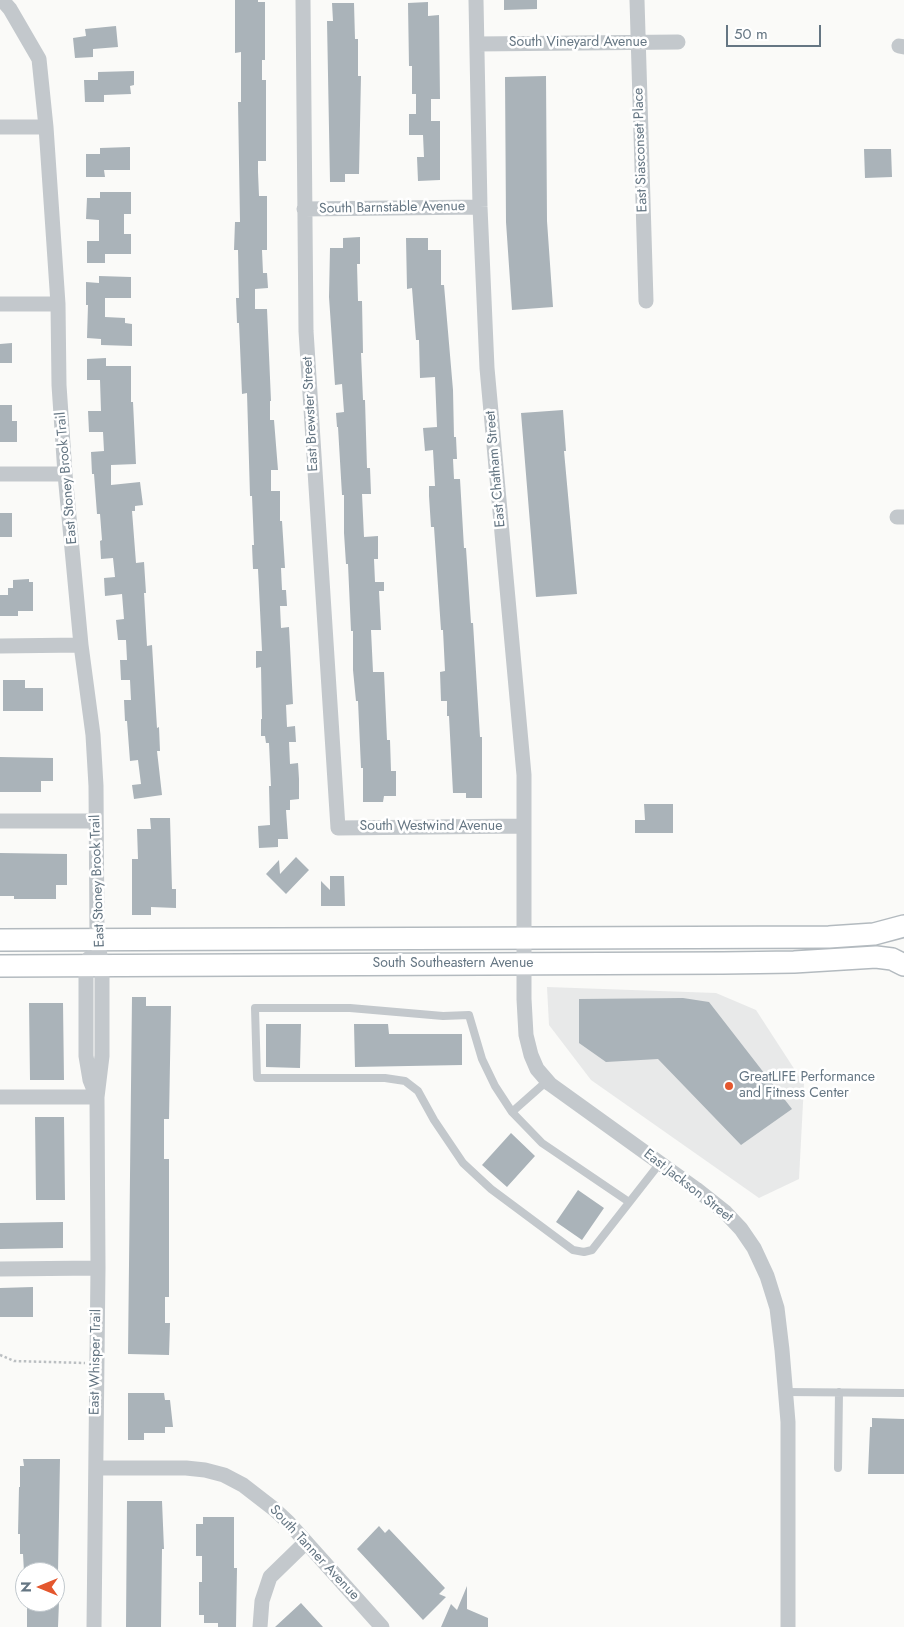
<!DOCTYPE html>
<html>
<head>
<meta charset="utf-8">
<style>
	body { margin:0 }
	#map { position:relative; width:904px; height:1627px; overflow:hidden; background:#fafaf8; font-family:Jost,sans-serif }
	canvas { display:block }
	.north { position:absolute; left:15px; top:1562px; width:50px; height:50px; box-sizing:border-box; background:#fff; border:1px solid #c1c8cd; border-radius:50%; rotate:270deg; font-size:14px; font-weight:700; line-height:20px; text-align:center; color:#657683 }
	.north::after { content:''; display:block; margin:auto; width:18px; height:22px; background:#e4572e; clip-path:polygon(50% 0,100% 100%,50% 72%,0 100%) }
	.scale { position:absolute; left:726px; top:25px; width:95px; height:22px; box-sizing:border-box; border:2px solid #657683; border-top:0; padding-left:6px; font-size:15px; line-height:18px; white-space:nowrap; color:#657683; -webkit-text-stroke:4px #fff; paint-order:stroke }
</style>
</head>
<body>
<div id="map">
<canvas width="904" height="1627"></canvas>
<div class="north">N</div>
<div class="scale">50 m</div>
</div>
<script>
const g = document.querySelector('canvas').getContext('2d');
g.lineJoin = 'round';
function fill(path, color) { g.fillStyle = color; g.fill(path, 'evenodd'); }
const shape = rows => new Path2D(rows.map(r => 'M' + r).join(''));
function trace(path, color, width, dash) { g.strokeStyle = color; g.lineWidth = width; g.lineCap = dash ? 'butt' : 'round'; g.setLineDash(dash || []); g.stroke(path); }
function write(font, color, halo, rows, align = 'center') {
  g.font = font + ' Jost,sans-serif'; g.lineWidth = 5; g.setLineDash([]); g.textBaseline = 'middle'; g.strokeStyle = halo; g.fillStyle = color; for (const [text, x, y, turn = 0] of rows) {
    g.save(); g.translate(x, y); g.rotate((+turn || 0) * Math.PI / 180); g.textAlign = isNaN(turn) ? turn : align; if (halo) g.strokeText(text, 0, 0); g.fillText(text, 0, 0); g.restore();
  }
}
fill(shape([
	[547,987,716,993,756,1010,804,1084,799,1179,759,1198,591,1080,549,1025]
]), '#e8e9e9');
fill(shape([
	[235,0,258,0,258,2,265,2,265,60,262,60,262,80,266,80,266,161,258,161,258,172,259,196,267,196,267,250,262,250,263,273,267,273,268,288,255,289,255,309,267,309,271,401,270,401,270,420,274,420,278,470,271,470,271,491,280,491,280,521,282,521,285,568,281,568,282,590,286,590,287,606,280,606,281,628,289,627,293,704,286,705,287,727,295,726,296,742,289,742,290,764,298,763,299,779,299,799,290,800,290,810,286,810,288,839,278,839,278,847,259,848,258,826,270,825,269,786,271,786,269,743,266,743,265,736,261,736,261,719,262,719,261,667,256,668,256,651,262,651,258,569,253,569,252,545,254,545,252,496,250,496,247,393,242,394,239,323,237,323,236,298,239,298,238,250,234,250,235,222,240,222,238,102,241,102,241,52,235,53],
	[504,0,537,0,537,9,504,10],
	[428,2,428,16,439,15,440,99,431,99,431,121,440,121,440,180,418,181,417,157,424,157,423,135,409,135,409,114,416,114,416,94,412,94,412,66,409,66,408,3],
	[332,3,354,3,355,39,358,39,358,76,361,76,359,174,345,174,345,182,330,182,327,21,333,21],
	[116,26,118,47,93,49,93,57,75,58,73,38,86,36,85,29],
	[134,71,134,85,130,86,131,94,104,95,104,102,85,102,84,80,98,80,98,72],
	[546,76,547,221,553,307,512,310,506,222,505,77],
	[130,147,130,170,104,170,105,177,86,177,86,154,100,154,100,148],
	[864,149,891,149,892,177,865,178],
	[100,192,131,192,131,214,124,214,124,234,131,234,131,254,105,254,105,263,87,263,87,241,99,241,99,220,86,219,87,198,100,198],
	[360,237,360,264,357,264,358,301,362,301,363,353,361,353,363,400,365,400,367,468,370,468,371,494,362,494,364,537,378,536,378,559,374,559,375,582,384,582,384,591,379,591,381,630,371,630,373,672,384,672,387,740,390,740,391,771,396,771,396,796,384,796,383,802,363,802,363,768,361,768,358,701,356,701,353,670,353,631,351,631,348,564,346,564,344,533,344,495,342,495,338,427,337,427,336,413,344,412,342,384,335,385,329,297,330,248,343,248,343,238],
	[406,238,428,238,428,250,441,250,441,285,444,285,453,390,454,437,456,437,457,459,453,459,454,479,460,479,464,548,466,548,471,623,473,623,480,737,482,737,482,798,466,798,466,793,453,793,449,716,447,716,447,701,441,701,440,672,445,671,443,630,441,630,434,527,431,527,429,496,429,486,435,486,433,450,425,451,423,428,437,427,435,377,420,378,419,340,416,340,412,288,407,289],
	[99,276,131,277,131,298,105,298,105,317,125,318,125,323,132,324,132,346,101,345,101,339,87,338,88,305,86,305,86,282,99,283],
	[12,343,12,363,0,363,0,344],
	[106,358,106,366,131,366,131,402,133,402,136,464,111,465,111,485,140,482,143,505,135,506,135,511,132,511,136,563,144,562,146,593,144,593,147,646,152,645,157,728,159,727,160,751,157,751,162,795,134,799,132,785,141,784,138,760,130,761,127,721,125,721,124,700,131,700,130,680,121,680,120,660,127,660,126,640,118,640,116,620,124,619,122,594,105,596,104,578,115,577,113,558,101,559,100,541,102,540,100,514,97,514,94,474,92,474,91,452,104,451,103,432,89,432,88,411,101,411,100,380,87,380,87,359],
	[0,405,12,405,12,421,17,421,17,442,0,442],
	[563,410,566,451,564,451,577,594,536,597,521,413],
	[0,513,12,513,12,537,0,537],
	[29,579,29,582,33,582,33,611,18,611,18,616,0,616,0,595,8,595,8,588,13,588,13,580],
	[3,680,25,680,25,688,43,688,43,711,3,711],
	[0,757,53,758,53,781,41,781,41,792,0,792],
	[644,804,673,804,673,833,635,833,635,820,645,820],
	[150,818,170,818,172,889,176,889,176,908,151,907,151,915,132,915,132,859,138,859,137,829,151,829],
	[0,853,67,854,67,885,56,885,56,899,14,899,14,896,0,896],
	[296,857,309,870,286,894,266,874,279,860,280,874],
	[330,876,344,876,345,906,321,906,321,881,330,890],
	[132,997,146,997,146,1006,171,1006,169,1119,164,1119,164,1159,169,1159,169,1297,165,1297,165,1323,170,1323,169,1355,128,1354],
	[683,998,709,1002,792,1109,741,1145,658,1059,606,1062,579,1043,579,999],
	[29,1003,63,1003,64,1080,30,1080],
	[266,1024,301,1024,300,1068,266,1067],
	[354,1024,388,1024,389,1034,462,1034,462,1065,355,1067],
	[35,1117,64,1117,65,1200,36,1200],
	[511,1133,535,1156,507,1187,482,1165],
	[578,1190,604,1208,582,1240,556,1222],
	[63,1222,63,1248,0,1249,0,1223],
	[33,1287,33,1317,0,1317,0,1288],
	[128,1393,164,1393,165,1400,170,1400,173,1427,165,1427,165,1433,144,1433,144,1440,128,1440],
	[872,1418,904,1419,904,1474,868,1474,870,1427,872,1427],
	[23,1459,60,1459,58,1572,24,1572,23,1554,20,1554,20,1534,18,1534,19,1487,20,1487,20,1466,24,1466],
	[127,1501,162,1501,164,1549,162,1549,161,1627,126,1627],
	[203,1517,234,1517,234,1568,237,1568,236,1627,218,1627,218,1623,204,1623,204,1615,199,1615,199,1582,202,1582,202,1556,196,1556,196,1524,203,1524],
	[379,1526,385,1533,389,1529,445,1588,439,1594,446,1597,423,1620,357,1549],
	[467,1586,467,1609,488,1618,488,1627,441,1627,451,1604,457,1610],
	[27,1602,59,1602,58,1627,27,1627],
	[301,1603,323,1627,275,1627]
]), '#aab3b9');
const secondary = shape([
	[0,940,829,937,874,934,904,926],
	[0,966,723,963,794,962,876,957,892,959,904,965]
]);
trace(secondary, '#b3babf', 24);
trace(shape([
	[0,1355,14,1361,85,1363]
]), '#bbbfc2', 2.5, [2.5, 2.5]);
trace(shape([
	[512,1112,547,1081],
	[629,1202,542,1143,512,1112,495,1086,482,1059,469,1015,443,1016,350,1008,255,1008,257,1078,385,1078,405,1081,418,1091,434,1120,463,1163,491,1189,573,1250,584,1252,592,1250,660,1163],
	[786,1392,904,1393],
	[838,1468,839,1392]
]), '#c3c8cc', 8);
trace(shape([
	[2,0,10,9,39,59,46,127,58,304,59,385,65,474,81,645,93,735,96,786,97,939,102,966,102,1056,97,1097,98,1268,94,1627],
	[303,0,306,331,338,828,524,826],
	[476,0,480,207,487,368,524,775,524,999,526,1035,531,1055,537,1069,550,1084,696,1189,725,1212,741,1229,754,1248,767,1276,777,1308,782,1350,788,1422,788,1627],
	[637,0,646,301],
	[477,44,678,42],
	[899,46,904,47],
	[0,127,46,127],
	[304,209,480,207],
	[0,304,58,304],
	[0,474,65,474],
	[897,517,904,517],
	[0,646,81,645],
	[0,821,96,821],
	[89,958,86,966,86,1056,90,1080,96,1095],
	[0,1097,97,1097],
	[0,1269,98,1268],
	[96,1468,186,1468,205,1470,224,1475,243,1485,274,1509,288,1522,382,1627],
	[260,1627,262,1601,270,1577,306,1542]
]), '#c3c8cc', 15);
trace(secondary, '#fff', 21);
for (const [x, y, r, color] of [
	[729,1086,5,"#e4572e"]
]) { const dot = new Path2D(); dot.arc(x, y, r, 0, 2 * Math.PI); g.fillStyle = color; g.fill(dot); trace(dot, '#fff', 2); }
write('14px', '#657683', '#fff', [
	["South Vineyard Avenue",578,43],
	["East Siasconset Place",641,150,-92],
	["South Barnstable Avenue",392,208,-1],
	["East Brewster Street",311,414,-93],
	["East Chatham Street",496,469,-95],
	["East Stoney Brook Trail",67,478,-95],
	["South Westwind Avenue",431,827],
	["East Stoney Brook Trail",98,881,-92],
	["South Southeastern Avenue",453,964],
	["East Jackson Street",688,1186,38],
	["East Whisper Trail",96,1362,-89],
	["South Tanner Avenue",314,1553,47]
]);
write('14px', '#657683', '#fff', [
	["GreatLIFE Performance",739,1078],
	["and Fitness Center",739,1094]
], 'left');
</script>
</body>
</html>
